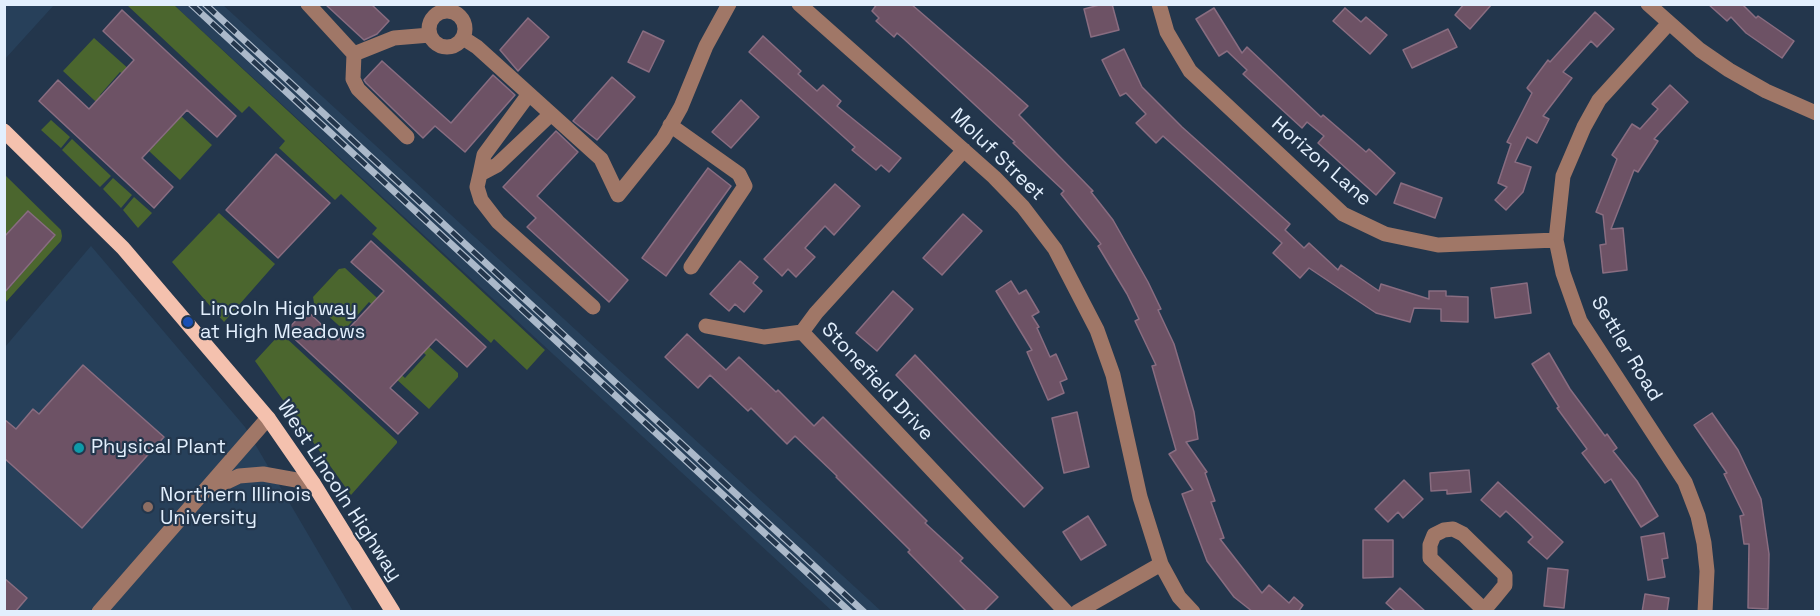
<!DOCTYPE html>
<html>
<head>
<meta charset="utf-8">
<style>
	body { margin:0 }
	#map { position:relative; width:1820px; height:616px; overflow:hidden; background:#23364c; font-family:"Space Grotesk",sans-serif }
	canvas { display:block }
	.frame { position:absolute; inset:0; border:6px solid #e2effd; pointer-events:none }
</style>
</head>
<body>
<div id="map">
<canvas width="1820" height="616"></canvas>
<div class="frame"></div>
</div>
<script>
const g = document.querySelector('canvas').getContext('2d');
g.lineJoin = 'round';
function fill(path, color) { g.fillStyle = color; g.fill(path, 'evenodd'); }
const shape = rows => new Path2D(rows.map(r => 'M' + r).join(''));
function trace(path, color, width, dash) { g.strokeStyle = color; g.lineWidth = width; g.lineCap = dash ? 'butt' : 'round'; g.setLineDash(dash || []); g.stroke(path); }
function write(font, color, halo, rows, align = 'center') {
  g.font = font + ' "Space Grotesk",sans-serif'; g.lineWidth = 4.5; g.setLineDash([]); g.textBaseline = 'middle'; g.strokeStyle = halo; g.fillStyle = color; for (const [text, x, y, turn = 0] of rows) {
    g.save(); g.translate(x, y); g.rotate((+turn || 0) * Math.PI / 180); g.textAlign = isNaN(turn) ? turn : align; if (halo) g.strokeText(text, 0, 0); g.fillText(text, 0, 0); g.restore();
  }
}
fill(shape([
	[5,4,54,5,5,59,4,5],
	[174,5,223,5,881,611,832,611],
	[91,246,245,427,353,611,5,612,5,347]
]), '#27405a');
fill(shape([
	[127,5,174,5,545,350,527,370,494,339,491,343,372,234,377,228,341,194,335,200,279,148,285,141,249,106,242,113],
	[94,38,140,79,135,84,120,72,100,95,113,109,109,114,63,71],
	[166,102,212,145,180,180,134,137,139,131,155,145,175,123],
	[51,120,70,137,61,148,41,130],
	[72,139,111,176,100,187,62,150],
	[5,175,61,230,62,236,61,241,5,303,5,293,55,235,28,211,5,237],
	[113,178,132,195,121,208,103,189],
	[134,197,152,213,138,228,123,210],
	[219,213,275,264,224,322,172,262],
	[345,268,390,310,384,316,369,302,348,326,362,339,358,343,314,303,313,297,339,269],
	[414,333,458,373,458,377,429,409,383,367,387,362,405,378,426,355,409,339],
	[279,335,283,335,397,441,397,443,351,495,255,361]
]), '#4b662e');
const building = shape([
	[325,4,371,4,389,21,377,34,364,40,325,4],
	[877,4,911,4,992,74,1028,106,1019,115,1093,191,1091,192,1113,220,1148,282,1161,309,1158,310,1174,344,1194,412,1198,439,1186,442,1207,472,1205,473,1215,501,1211,502,1224,538,1220,539,1262,593,1269,585,1289,603,1294,597,1303,605,1298,612,1253,612,1234,597,1207,561,1182,494,1193,490,1169,454,1176,450,1152,366,1156,365,1135,321,1139,319,1127,294,1098,246,1101,244,1061,194,1064,191,1013,143,1015,142,904,39,897,33,894,37,876,21,879,18,872,11,877,4],
	[1103,4,1112,4,1119,30,1091,37,1084,9,1103,4],
	[1464,4,1492,4,1470,29,1455,15,1464,4],
	[1708,4,1742,4,1756,18,1758,16,1794,41,1782,58,1746,33,1731,17,1727,21,1708,4],
	[1214,8,1242,53,1247,47,1321,117,1323,115,1366,152,1369,149,1395,173,1376,195,1318,143,1324,136,1307,122,1302,128,1243,74,1247,70,1227,51,1219,56,1196,19,1214,8],
	[1345,8,1361,22,1366,17,1387,35,1370,54,1333,21,1345,8],
	[122,10,236,116,217,137,187,110,142,158,173,187,154,208,39,101,58,80,89,109,134,60,103,31,122,10],
	[1595,12,1614,29,1597,47,1591,41,1563,72,1572,78,1543,116,1549,119,1537,143,1527,137,1515,162,1531,167,1523,192,1506,210,1495,200,1507,187,1498,183,1511,144,1507,142,1532,93,1527,88,1548,60,1550,62,1595,12],
	[528,18,549,37,518,71,500,50,528,18],
	[1448,29,1457,47,1412,68,1403,50,1448,29],
	[643,31,664,41,649,72,628,62,643,31],
	[763,36,801,71,798,74,817,91,823,85,841,101,837,106,901,158,889,172,881,165,876,170,852,150,855,147,749,52,763,36],
	[1124,49,1142,87,1182,127,1290,224,1285,230,1304,248,1309,243,1338,270,1341,265,1379,291,1381,284,1429,299,1429,291,1446,291,1446,296,1468,297,1468,322,1441,321,1441,309,1414,308,1410,322,1376,313,1309,268,1300,278,1273,253,1282,243,1163,136,1156,143,1136,123,1146,114,1126,93,1120,96,1102,60,1124,49],
	[382,61,451,123,493,75,515,95,465,152,435,126,423,138,366,83,364,80,382,61],
	[612,77,635,97,597,140,573,121,612,77],
	[1670,85,1688,102,1654,139,1658,141,1638,172,1634,170,1611,229,1623,228,1627,270,1603,273,1600,245,1606,244,1603,215,1596,212,1617,159,1612,155,1632,124,1640,129,1658,109,1652,104,1670,85],
	[741,100,759,117,731,148,712,132,741,100],
	[556,131,578,152,537,196,628,280,609,302,527,227,536,218,503,187,556,131],
	[276,154,330,203,278,258,226,210,276,154],
	[708,168,731,186,666,276,642,258,708,168],
	[1401,183,1442,198,1435,218,1394,203,1401,183],
	[835,184,860,206,834,235,825,226,805,248,815,257,796,277,788,269,782,276,764,259,835,184],
	[28,211,55,235,4,293,4,237,28,211],
	[963,214,982,231,942,275,923,258,963,214],
	[371,241,486,347,467,367,436,339,390,388,418,413,398,434,286,331,306,310,338,340,384,291,351,262,371,241],
	[740,261,758,277,753,283,762,291,744,312,735,304,729,311,710,294,740,261],
	[1011,281,1019,294,1026,290,1039,312,1032,316,1039,327,1037,328,1050,357,1056,354,1067,379,1060,382,1064,393,1048,400,1027,352,1032,350,996,291,1011,281],
	[1527,283,1531,313,1495,318,1491,288,1527,283],
	[893,291,913,309,877,351,856,333,893,291],
	[687,334,726,370,739,357,776,392,778,390,814,426,823,417,927,521,925,523,963,558,960,561,998,597,983,612,967,612,908,552,910,550,836,477,837,476,795,436,787,444,751,408,748,411,710,375,698,388,665,357,687,334],
	[1549,353,1570,389,1605,436,1607,434,1617,448,1613,451,1637,481,1658,516,1641,527,1611,479,1605,483,1582,453,1587,449,1557,408,1559,407,1532,364,1549,353],
	[915,355,1043,488,1024,507,896,375,915,355],
	[83,365,164,437,82,528,4,458,4,419,16,429,33,409,39,414,83,365],
	[1077,412,1089,467,1064,473,1052,418,1077,412],
	[1712,413,1738,450,1761,499,1769,554,1768,609,1748,608,1749,544,1744,544,1740,516,1744,515,1724,474,1727,473,1694,425,1712,413],
	[1469,470,1471,492,1447,494,1447,490,1431,491,1430,473,1469,470],
	[1404,480,1423,499,1403,518,1398,512,1388,522,1375,509,1404,480],
	[1498,482,1563,542,1547,559,1528,542,1533,537,1522,526,1506,511,1500,517,1481,500,1498,482],
	[1088,516,1106,545,1081,560,1063,532,1088,516],
	[1664,533,1668,558,1662,559,1665,577,1648,580,1641,537,1664,533],
	[1363,540,1393,540,1393,577,1363,578,1363,540],
	[1548,568,1568,570,1564,608,1544,606,1548,568],
	[4,578,27,598,15,612,4,612,4,578],
	[1400,588,1426,612,1396,612,1386,603,1400,588],
	[1645,594,1669,598,1667,612,1642,612,1645,594]
]);
fill(building, '#6d5265');
trace(building, '#896d81', 1.5);
trace(shape([
	[308,4,354,54,394,38,430,35],
	[799,4,994,177,1023,207,1055,249,1097,330,1113,375,1140,497,1161,564,1179,597,1193,612],
	[1159,4,1167,32,1190,71,1343,214,1385,234,1438,245,1556,240],
	[1648,4,1700,50,1729,70,1766,91,1816,113],
	'429 29a18 18 0 1 1 36 0a18 18 0 1 1-36 0Z',
	[1669,23,1599,100,1584,127,1563,176,1556,240,1563,273,1580,321,1685,482,1698,516,1704,543,1707,571,1705,612],
	[463,38,477,47,601,159,618,195,663,139,681,107,706,46,729,4],
	[354,54,353,79,358,89,407,137],
	[529,94,484,155,480,174,497,165,551,114],
	[670,125,739,174,745,186,691,267],
	[964,150,816,313,802,332,1066,612],
	[480,174,477,187,481,200,498,222,593,307],
	[706,326,764,337,802,332],
	[212,489,239,476,263,474,313,483],
	[99,612,268,418],
	[1077,612,1161,564],
	[1483,612,1484,610,1496,596,1505,585,1505,575,1463,534,1453,529,1444,530,1434,535,1430,545,1430,558,1484,610]
]), '#a07767', 15);
trace(shape([
	[4,131,123,248,268,418,313,483,393,612]
]), '#f4c1ae', 15);
const rail = shape([
	[191,4,850,612],
	[205,4,864,612]
]);
trace(rail, '#abb9ca', 7);
trace(rail, '#23364c', 4.5, [14]);
for (const [x, y, r, color] of [
	[188,322,6,"#1a4fb4"],
	[79,448,6,"#0f9aa8"],
	[148,507,6,"#8d6e63"]
]) { const dot = new Path2D(); dot.arc(x, y, r, 0, 2 * Math.PI); g.fillStyle = color; g.fill(dot); trace(dot, '#23364c', 2); }
write('20px', '#e2effd', '#23364c', [
	["Moluf Street",997,155,44],
	["Horizon Lane",1321,162,41],
	["Settler Road",1626,349,59],
	["Stonefield Drive",877,382,47],
	["West Lincoln Highway",339,491,57]
]);
write('20px', '#e2effd', '#23364c', [
	["Lincoln Highway",200,310],
	["at High Meadows",200,333],
	["Physical Plant",91,448],
	["Northern Illinois",160,496],
	["University",160,519]
], 'left');
</script>
</body>
</html>
